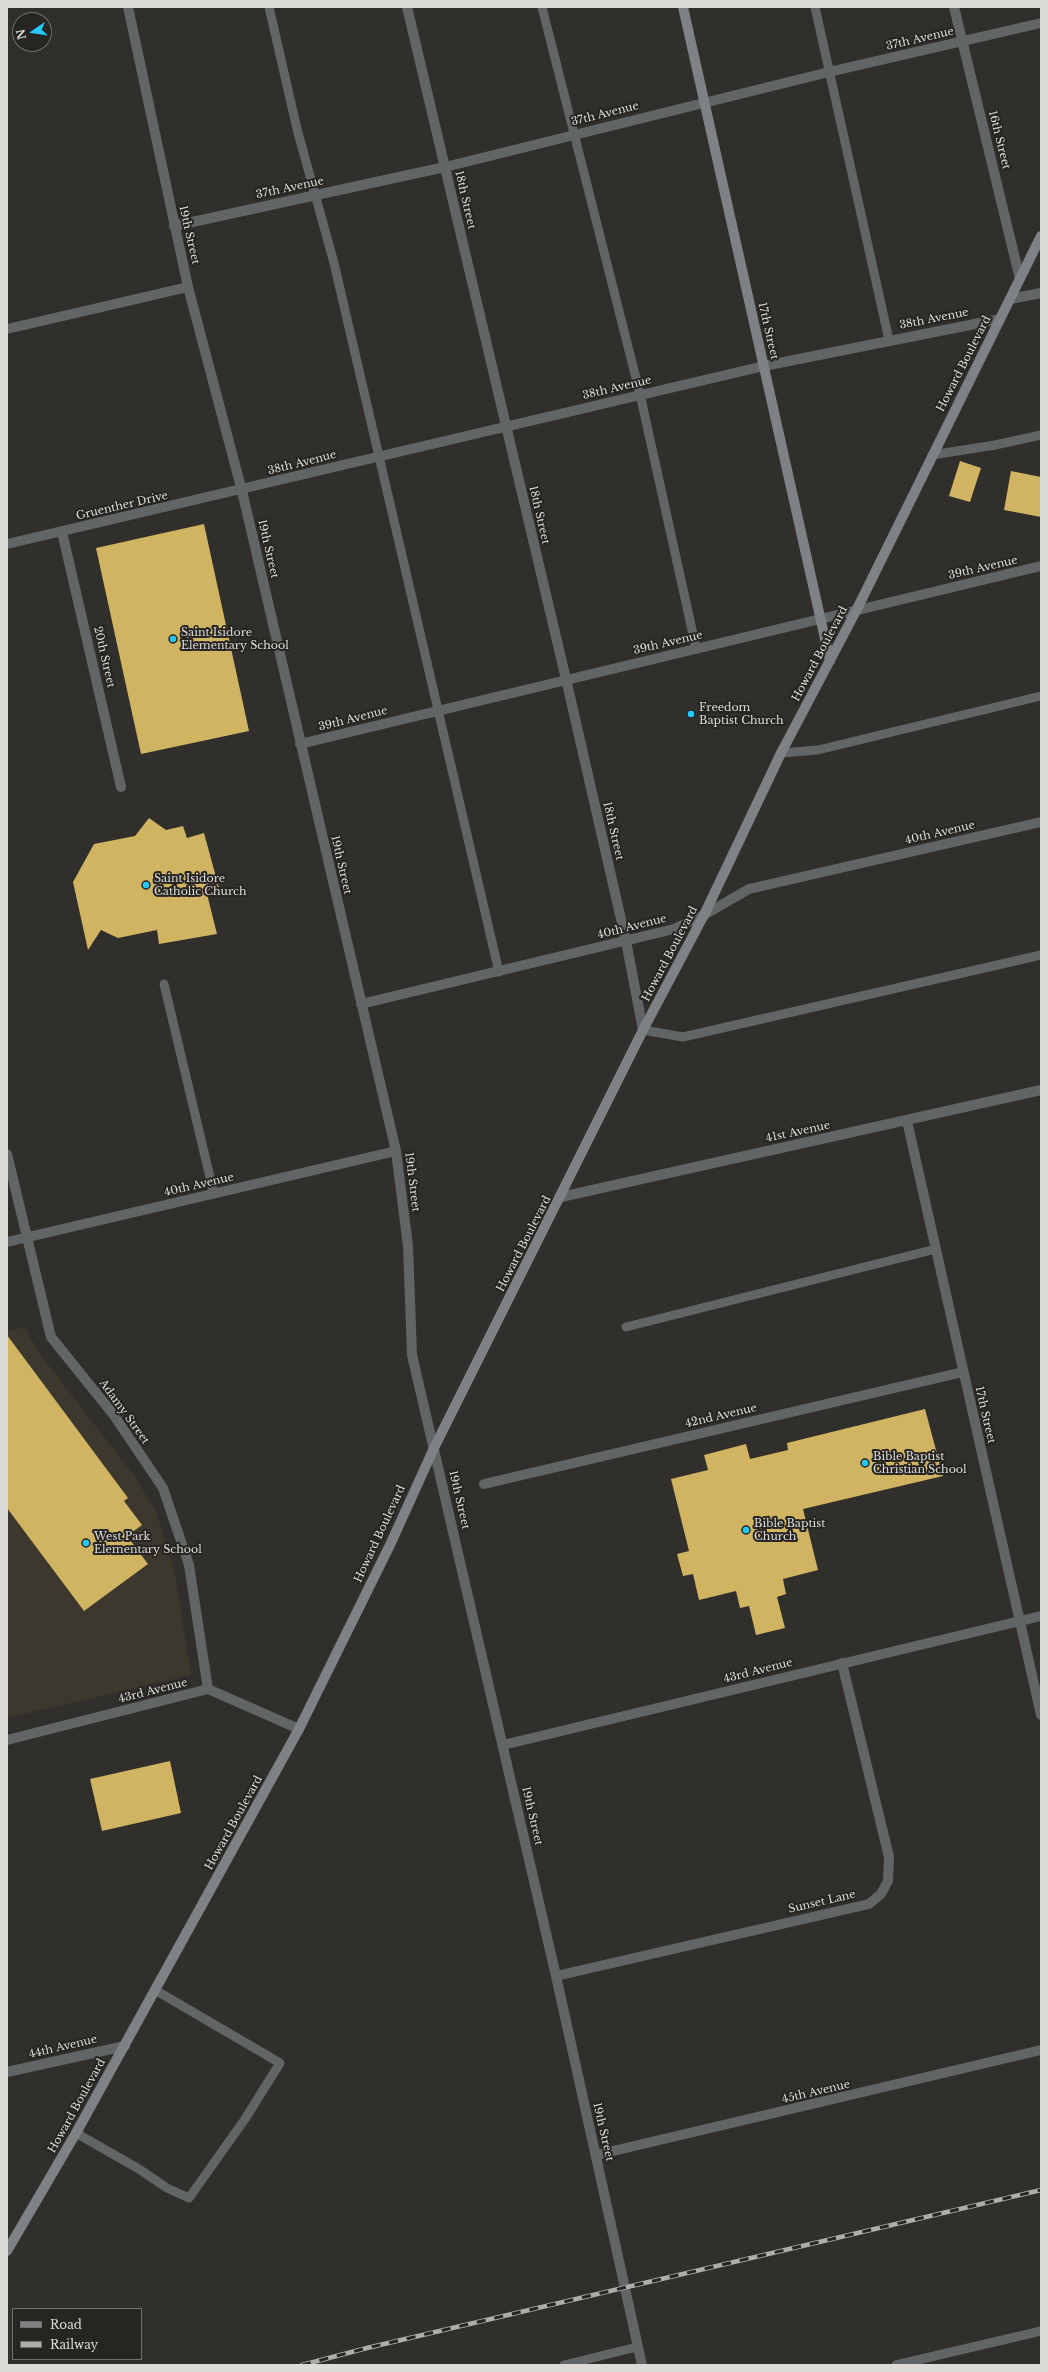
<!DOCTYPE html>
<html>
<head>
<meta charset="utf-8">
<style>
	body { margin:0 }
	#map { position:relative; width:1048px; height:2372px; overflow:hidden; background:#312f2b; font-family:"Libre Baskerville",serif }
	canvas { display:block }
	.frame { position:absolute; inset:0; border:8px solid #dcdbd8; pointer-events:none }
	.legend { position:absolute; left:12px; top:2308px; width:130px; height:52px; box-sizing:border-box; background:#272521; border:1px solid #6f6e6a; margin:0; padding:5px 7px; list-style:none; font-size:12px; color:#dcdbd8 }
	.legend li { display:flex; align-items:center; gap:8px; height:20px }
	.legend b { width:20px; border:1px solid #6f6e6a }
	.north { position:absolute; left:12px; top:12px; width:40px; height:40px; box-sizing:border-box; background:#272521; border:1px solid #6f6e6a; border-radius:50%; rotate:257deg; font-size:11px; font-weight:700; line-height:16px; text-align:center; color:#dcdbd8 }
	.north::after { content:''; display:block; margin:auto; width:14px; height:18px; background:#23c9fe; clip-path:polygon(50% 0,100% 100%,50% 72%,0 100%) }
</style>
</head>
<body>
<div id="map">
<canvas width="1048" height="2372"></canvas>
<div class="frame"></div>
<ul class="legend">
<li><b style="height:5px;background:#7e8284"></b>Road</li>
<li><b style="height:5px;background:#aeadaa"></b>Railway</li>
</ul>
<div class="north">N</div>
</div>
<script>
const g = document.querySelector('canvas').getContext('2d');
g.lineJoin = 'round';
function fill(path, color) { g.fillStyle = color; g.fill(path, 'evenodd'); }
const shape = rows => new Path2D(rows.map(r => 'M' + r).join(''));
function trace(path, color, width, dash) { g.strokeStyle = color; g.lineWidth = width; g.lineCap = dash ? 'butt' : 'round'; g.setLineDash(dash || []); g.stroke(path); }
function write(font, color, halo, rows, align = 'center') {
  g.font = font + ' "Libre Baskerville",serif'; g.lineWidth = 4; g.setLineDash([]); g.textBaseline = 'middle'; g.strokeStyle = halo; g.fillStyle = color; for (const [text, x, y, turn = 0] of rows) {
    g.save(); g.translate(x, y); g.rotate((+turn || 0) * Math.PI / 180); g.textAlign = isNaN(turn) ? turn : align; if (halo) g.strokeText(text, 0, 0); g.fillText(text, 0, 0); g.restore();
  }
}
fill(shape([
	[24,1327,43,1358,133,1474,156,1511,175,1574,191,1675,7,1718,7,1331]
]), '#3c382e');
fill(shape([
	[960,461,981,468,970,502,949,496],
	[1011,471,1041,477,1041,517,1004,510],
	[204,524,249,731,141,754,96,548],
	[149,818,166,830,183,826,187,838,204,833,219,888,206,890,217,934,159,944,157,930,118,938,101,930,88,950,73,882,94,844,135,836],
	[7,1335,128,1498,124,1501,142,1525,127,1536,148,1564,84,1611,7,1508],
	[925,1409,943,1476,803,1509,818,1570,783,1579,786,1594,777,1597,785,1628,756,1635,749,1606,740,1608,736,1591,699,1600,693,1574,683,1576,677,1554,689,1551,671,1479,708,1470,704,1455,746,1444,750,1459,788,1450,787,1443],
	[170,1761,181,1813,102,1831,90,1779]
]), '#d0b461');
trace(shape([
	[269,7,297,129,334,263,499,972],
	[542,7,640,394,696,648],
	[815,7,889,340],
	[932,455,995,445,1041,435],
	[781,753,818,750,1041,696],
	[164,984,214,1194],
	[643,1030,683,1037,1041,955],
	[626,1327,936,1249],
	[76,2133,139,2169,167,2188,189,2198,245,2119,280,2063,155,1990],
	[564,2365,637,2347],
	[896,2365,1041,2331]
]), '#626566', 9);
trace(shape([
	[128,7,188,287,242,491,396,1151,408,1246,412,1355,556,1976,642,2365],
	[407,7,566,679,626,941,643,1030],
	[954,7,1020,279],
	[174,226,445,167,829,72,1041,23],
	[1010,299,1041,293],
	[7,329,188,287],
	[62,532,121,787],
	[7,544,764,366,1000,319],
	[300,744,1041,566],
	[361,1004,674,929,704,915,749,889,1041,822],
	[907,1121,1041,1715],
	[7,1154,51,1337,113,1414,163,1488,189,1565,208,1689],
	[561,1197,1041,1090],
	[7,1242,396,1151],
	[484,1484,963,1372],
	[7,1740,208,1689,299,1729],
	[503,1745,1041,1616],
	[556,1976,869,1904,881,1894,888,1881,889,1857,842,1663],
	[7,2072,125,2046],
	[596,2155,1041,2050]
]), '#626566', 10);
trace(shape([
	[683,7,830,661],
	[7,2251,76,2133,299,1729,390,1545,434,1448,643,1030,704,915,781,753,856,611,1041,236]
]), '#7e8284', 10);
const rail = shape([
	[302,2365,367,2348,1041,2190]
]);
trace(rail, '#aeadaa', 4.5);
trace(rail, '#272521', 3, [9]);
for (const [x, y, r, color] of [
	[173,639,4,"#23c9fe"],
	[691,714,4,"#23c9fe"],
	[146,885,4,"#23c9fe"],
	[865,1463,4,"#23c9fe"],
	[746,1530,4,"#23c9fe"],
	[86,1543,4,"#23c9fe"]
]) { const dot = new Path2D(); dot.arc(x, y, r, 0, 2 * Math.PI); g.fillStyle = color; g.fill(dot); trace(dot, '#272521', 1.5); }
write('11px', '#dcdbd8', '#272521', [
	["37th Avenue",920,39,-13],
	["37th Avenue",605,114,-14],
	["16th Street",999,140,76],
	["37th Avenue",290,188,-12],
	["18th Street",465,200,77],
	["19th Street",189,235,77],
	["38th Avenue",934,319,-11],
	["17th Street",768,331,77],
	["Howard Boulevard",964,364,-63],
	["38th Avenue",617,388,-13],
	["38th Avenue",302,463,-14],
	["Gruenther Drive",122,506,-13],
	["18th Street",539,515,77],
	["19th Street",268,549,77],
	["39th Avenue",983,568,-13],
	["39th Avenue",668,643,-13],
	["Howard Boulevard",820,654,-62],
	["20th Street",104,657,77],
	["39th Avenue",353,719,-14],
	["18th Street",613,831,77],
	["40th Avenue",940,833,-13],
	["19th Street",341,865,77],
	["40th Avenue",632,927,-14],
	["Howard Boulevard",670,954,-62],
	["41st Avenue",798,1132,-12],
	["19th Street",412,1182,83],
	["40th Avenue",199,1185,-13],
	["Howard Boulevard",524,1244,-63],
	["Adamy Street",124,1412,54],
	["17th Street",985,1415,77],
	["42nd Avenue",721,1416,-13],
	["19th Street",459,1500,77],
	["Howard Boulevard",380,1534,-65],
	["43rd Avenue",758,1671,-14],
	["43rd Avenue",153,1691,-14],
	["19th Street",532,1816,77],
	["Howard Boulevard",234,1823,-61],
	["Sunset Lane",822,1902,-13],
	["44th Avenue",63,2047,-13],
	["45th Avenue",816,2092,-13],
	["Howard Boulevard",77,2106,-61],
	["19th Street",603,2132,77]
]);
write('11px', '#dcdbd8', '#272521', [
	["Saint Isidore",181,633],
	["Elementary School",181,646],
	["Freedom",699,708],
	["Baptist Church",699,721],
	["Saint Isidore",154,879],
	["Catholic Church",154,892],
	["Bible Baptist",873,1457],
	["Christian School",873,1470],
	["Bible Baptist",754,1524],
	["Church",754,1537],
	["West Park",94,1537],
	["Elementary School",94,1550]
], 'left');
</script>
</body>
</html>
